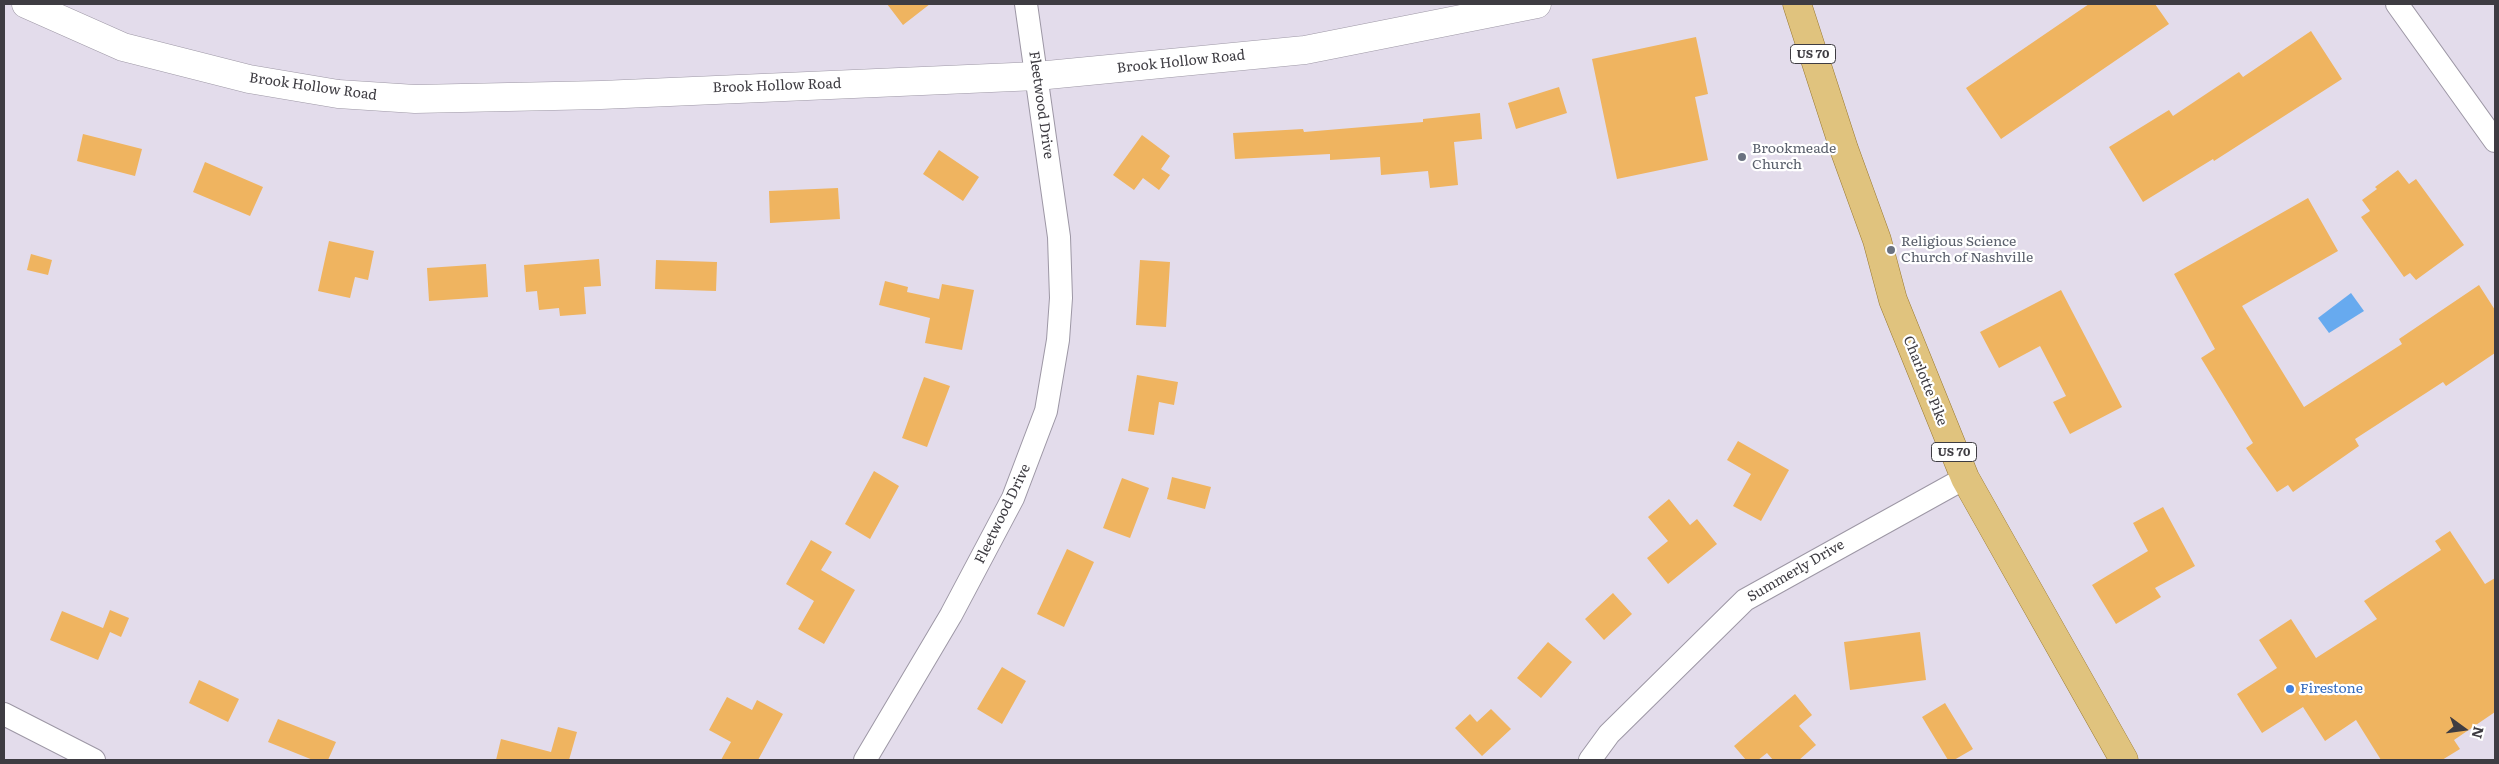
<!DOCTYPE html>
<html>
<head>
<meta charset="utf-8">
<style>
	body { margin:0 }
	#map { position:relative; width:2499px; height:764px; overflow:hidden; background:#e3dceb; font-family:Literata,serif }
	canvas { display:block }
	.frame { position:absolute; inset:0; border:5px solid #3e3c42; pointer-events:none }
	.north { position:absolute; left:2439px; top:704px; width:50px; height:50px; -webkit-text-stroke:4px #fff; paint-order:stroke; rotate:104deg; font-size:14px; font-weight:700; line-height:20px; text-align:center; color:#3e3c42 }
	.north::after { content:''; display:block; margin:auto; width:18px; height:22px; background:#3e3c42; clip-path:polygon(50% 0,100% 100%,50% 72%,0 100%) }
</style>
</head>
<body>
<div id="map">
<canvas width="2499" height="764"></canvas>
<div class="frame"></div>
<div class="north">N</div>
</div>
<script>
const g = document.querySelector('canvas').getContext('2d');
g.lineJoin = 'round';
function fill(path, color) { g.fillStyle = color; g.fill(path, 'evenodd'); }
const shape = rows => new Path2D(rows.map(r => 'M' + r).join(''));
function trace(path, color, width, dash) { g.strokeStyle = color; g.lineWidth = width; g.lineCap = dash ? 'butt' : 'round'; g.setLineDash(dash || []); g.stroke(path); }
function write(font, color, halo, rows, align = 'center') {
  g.font = font + ' Literata,serif'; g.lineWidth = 4.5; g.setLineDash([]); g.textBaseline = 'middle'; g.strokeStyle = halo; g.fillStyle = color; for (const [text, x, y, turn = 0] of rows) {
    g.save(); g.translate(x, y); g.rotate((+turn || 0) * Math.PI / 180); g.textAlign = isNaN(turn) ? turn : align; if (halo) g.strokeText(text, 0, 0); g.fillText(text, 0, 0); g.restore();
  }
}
fill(shape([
	[2351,293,2364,311,2329,333,2318,318]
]), '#67aaef');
fill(shape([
	[887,4,930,4,903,25],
	[2089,4,2155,4,2169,24,2001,139,1966,88],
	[2311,31,2342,79,2214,161,2213,159,2143,202,2109,147,2169,110,2173,116,2239,72,2243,77],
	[1696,37,1708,94,1695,97,1708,160,1617,179,1592,59],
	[1559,87,1567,113,1516,129,1508,103],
	[1480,113,1482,139,1454,142,1458,185,1430,188,1428,171,1381,175,1380,157,1330,160,1330,154,1235,159,1233,133,1303,129,1304,132,1423,122,1423,119],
	[83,134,142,149,135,176,77,161],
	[1142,135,1170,156,1161,169,1170,175,1159,190,1143,178,1134,190,1113,175],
	[939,150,979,177,963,201,923,174],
	[205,162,263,187,250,216,193,192],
	[2398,170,2409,184,2416,179,2464,245,2416,280,2410,273,2404,277,2361,217,2370,211,2362,200,2377,189,2375,187],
	[838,188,840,219,770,223,769,191],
	[2308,198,2338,251,2242,306,2304,407,2402,344,2399,339,2479,285,2495,310,2495,353,2446,386,2443,382,2355,439,2359,446,2293,492,2288,485,2277,492,2246,448,2253,443,2201,358,2215,349,2174,274],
	[329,241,374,251,368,280,355,277,350,298,318,291],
	[31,254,52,260,48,275,27,270],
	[599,259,601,286,584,287,586,314,560,316,559,308,539,310,537,291,526,292,524,265],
	[656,260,717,262,716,291,655,289],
	[1140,260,1170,262,1166,327,1136,325],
	[486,264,488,297,429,301,427,268],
	[885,281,908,287,907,292,939,299,942,284,974,290,962,350,925,343,930,318,879,305],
	[2061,290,2122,407,2070,434,2053,402,2066,396,2040,346,1999,368,1980,332],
	[1137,375,1178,382,1174,405,1159,402,1154,435,1128,431],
	[924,377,950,386,927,447,902,438],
	[1738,441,1789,470,1761,521,1733,506,1751,474,1727,460],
	[874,471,899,486,870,539,845,524],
	[1172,477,1211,487,1205,509,1167,499],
	[1122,478,1149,488,1130,538,1103,528],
	[1669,499,1690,525,1697,519,1717,544,1668,584,1647,558,1668,541,1648,517],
	[2163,507,2195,566,2155,588,2161,597,2116,624,2092,585,2148,551,2133,523],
	[2450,531,2485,584,2495,578,2495,712,2454,740,2460,749,2442,760,2381,760,2356,720,2325,741,2303,707,2262,733,2237,694,2277,668,2259,640,2291,619,2316,658,2377,619,2364,601,2441,550,2435,541],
	[811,540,832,552,821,570,855,590,824,644,798,629,814,601,786,584],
	[1067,549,1094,562,1064,627,1037,614],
	[1613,593,1632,614,1604,640,1585,619],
	[110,610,129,618,121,637,110,632,98,660,50,640,62,611,103,628],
	[1920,632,1926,680,1850,690,1844,642],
	[1548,642,1572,662,1541,698,1517,678],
	[1002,667,1026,681,1002,724,977,709],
	[199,680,239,699,228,722,189,703],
	[1795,694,1812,715,1799,726,1816,745,1799,760,1773,760,1767,753,1758,760,1746,760,1734,746],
	[727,697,752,710,757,700,783,714,758,760,721,760,731,742,709,730],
	[1945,703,1973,749,1954,760,1948,760,1922,717],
	[1491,709,1511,729,1482,756,1455,728,1470,714,1477,722],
	[278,719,336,742,328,760,313,760,268,742],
	[558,727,577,732,569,760,496,760,501,739,551,752]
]), '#efb460');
const street = shape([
	[2397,4,2495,141],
	[4,714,94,760],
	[865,760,951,615,1013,498,1046,411,1058,340,1061,298,1059,237,1026,4],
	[1590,760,1609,734,1745,600,1965,478]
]);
const secondary = shape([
	[26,4,123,47,249,79,338,94,415,99,601,95,1037,76,1305,50,1537,4]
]);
const primary = shape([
	[1797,4,1844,149,1877,240,1893,300,1965,478,2124,760]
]);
trace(street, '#9d97a5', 24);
trace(secondary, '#9d97a5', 29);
trace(primary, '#9a7a31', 29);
trace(street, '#fff', 22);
trace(secondary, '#fff', 28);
trace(primary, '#e0c37e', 28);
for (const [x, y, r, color] of [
	[1742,157,5,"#6b7280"],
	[1891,250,5,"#6b7280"],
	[2290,689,5,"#3f7fe0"]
]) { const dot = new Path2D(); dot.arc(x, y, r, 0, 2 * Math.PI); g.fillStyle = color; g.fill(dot); trace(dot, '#fff', 2); }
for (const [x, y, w] of [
	[1813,54,45],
	[1954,452,45]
]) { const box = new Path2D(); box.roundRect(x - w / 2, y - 9.5, w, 19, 4); g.fillStyle = '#fff'; g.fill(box); trace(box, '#3e3c42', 1); }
write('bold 12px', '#3e3c42', null, [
	["US 70",1813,54],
	["US 70",1954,452]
]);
write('14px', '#3e3c42', '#fff', [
	["Brook Hollow Road",1181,62,-6],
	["Brook Hollow Road",777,86,-2],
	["Brook Hollow Road",313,87,8],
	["Fleetwood Drive",1041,105,82],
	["Charlotte Pike",1925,381,68],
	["Fleetwood Drive",1003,514,-64],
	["Summerly Drive",1796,571,-30]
]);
write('14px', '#5b616d', '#fff', [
	["Brookmeade",1752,149],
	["Church",1752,165],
	["Religious Science",1901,242],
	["Church of Nashville",1901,258]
], 'left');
write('14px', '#366cbe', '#fff', [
	["Firestone",2300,689]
], 'left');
</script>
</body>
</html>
